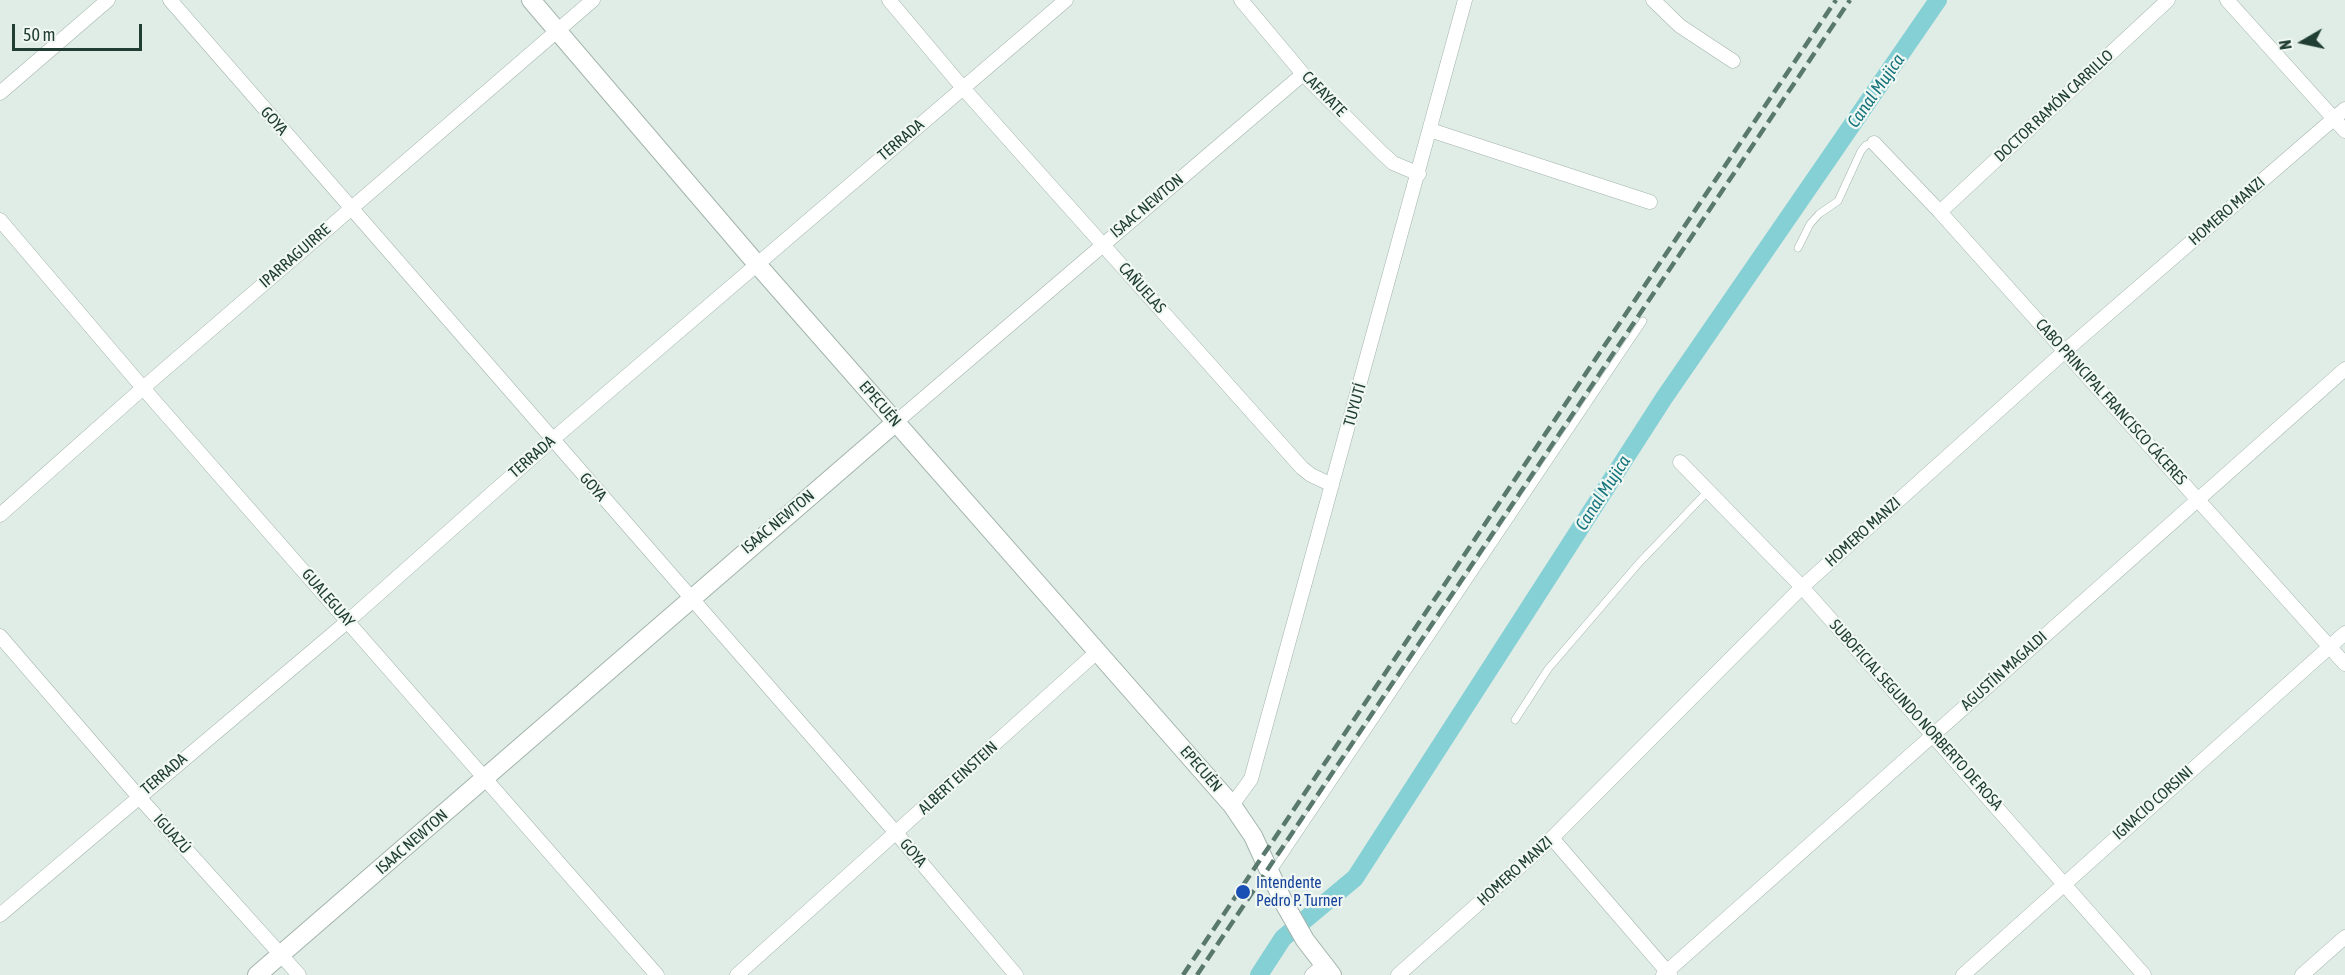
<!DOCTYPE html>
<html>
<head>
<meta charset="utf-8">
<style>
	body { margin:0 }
	#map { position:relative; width:2345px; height:975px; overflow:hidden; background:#e0ece6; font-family:"Asap Condensed",sans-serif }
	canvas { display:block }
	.north { position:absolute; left:2273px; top:12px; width:60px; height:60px; -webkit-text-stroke:4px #f1f8f4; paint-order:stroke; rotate:261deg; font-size:16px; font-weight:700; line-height:24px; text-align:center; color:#203e33 }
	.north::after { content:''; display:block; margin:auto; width:21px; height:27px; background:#203e33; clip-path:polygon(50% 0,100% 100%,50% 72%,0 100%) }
	.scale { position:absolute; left:12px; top:24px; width:130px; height:27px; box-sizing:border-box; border:3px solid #203e33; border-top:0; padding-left:8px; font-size:18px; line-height:21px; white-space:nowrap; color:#203e33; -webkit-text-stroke:4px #f1f8f4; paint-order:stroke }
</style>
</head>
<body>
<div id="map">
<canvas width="2345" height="975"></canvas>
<div class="north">N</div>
<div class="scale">50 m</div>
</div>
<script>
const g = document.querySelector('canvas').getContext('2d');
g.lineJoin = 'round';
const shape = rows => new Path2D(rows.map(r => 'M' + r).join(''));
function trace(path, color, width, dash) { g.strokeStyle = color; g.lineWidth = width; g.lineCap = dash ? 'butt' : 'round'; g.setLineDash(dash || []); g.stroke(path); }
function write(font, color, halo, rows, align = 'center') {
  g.font = font + ' "Asap Condensed",sans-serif'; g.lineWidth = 4.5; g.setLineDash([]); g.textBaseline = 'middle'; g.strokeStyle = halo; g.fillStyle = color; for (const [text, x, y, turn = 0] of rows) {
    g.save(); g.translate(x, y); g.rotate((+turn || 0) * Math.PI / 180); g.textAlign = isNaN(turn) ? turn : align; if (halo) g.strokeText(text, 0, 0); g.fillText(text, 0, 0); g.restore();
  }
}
trace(shape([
	[1259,975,1283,938,1355,878,1664,398,1938,0]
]), '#85d0d5', 18);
const service = shape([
	[1798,248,1810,224,1819,214,1838,201,1861,151,1866,145,1874,143],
	[1515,720,1548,669,1639,563,1709,490],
	[1271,874,1643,321]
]);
const minor = shape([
	[170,0,897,834,1016,975],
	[889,0,963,88,1302,468,1311,475,1332,485],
	[1241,0,1303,74,1381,152,1393,163,1419,174],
	[1653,0,1680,26,1733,61],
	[2227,0,2345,131],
	[0,93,108,0],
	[1430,130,1650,202],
	[1874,143,1940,212,2345,664],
	[1940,212,2168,0],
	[0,220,143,388,657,975],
	[896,422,1303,74],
	[1680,462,1802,587,2144,975],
	[0,515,143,388,593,0],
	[0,636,138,796,299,975],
	[1232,805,1251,779,1465,0],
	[1552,838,1670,975],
	[0,915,348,621,552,440,1066,0],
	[737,975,1098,651],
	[1312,975,1325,964],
	[1398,975,1552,838,1802,587,2065,351,2345,109],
	[1663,975,2345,369],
	[1963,975,2345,633],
	[2302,975,2345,937]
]);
const tertiary = shape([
	[531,0,756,263,1232,805,1253,836,1284,903,1305,940,1332,975],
	[257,975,896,422]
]);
trace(service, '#a3b4ad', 8);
trace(minor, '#a3b4ad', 15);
trace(tertiary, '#a3b4ad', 20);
trace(service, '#fff', 7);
trace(minor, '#fff', 14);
trace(tertiary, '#fff', 18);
trace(shape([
	[1183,975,1836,0],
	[1197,975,1850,0]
]), '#5a796e', 4.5, [12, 6]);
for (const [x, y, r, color] of [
	[1243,892,8,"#1a4fb4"]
]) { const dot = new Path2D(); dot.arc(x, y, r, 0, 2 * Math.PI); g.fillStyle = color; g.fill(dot); trace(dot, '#f1f8f4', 2); }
write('16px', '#203e33', '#f1f8f4', [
	["CAFAYATE",1324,94,46],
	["DOCTOR RAMÓN CARRILLO",2054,106,-43],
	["GOYA",274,121,49],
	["TERRADA",901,140,-40],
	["ISAAC NEWTON",1147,206,-40],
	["HOMERO MANZI",2227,211,-41],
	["IPARRAGUIRRE",295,256,-41],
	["CAÑUELAS",1142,288,48],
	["CABO PRINCIPAL FRANCISCO CÁCERES",2111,402,48],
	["EPECUÉN",880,404,49],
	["TUYUTÍ",1355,405,-74],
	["TERRADA",532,457,-41],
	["GOYA",593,487,49],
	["ISAAC NEWTON",778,522,-40],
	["HOMERO MANZI",1863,532,-42],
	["GUALEGUAY",328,598,49],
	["AGUSTÍN MAGALDI",2004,671,-42],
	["SUBOFICIAL SEGUNDO NORBERTO DE ROSA",1916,715,48],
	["EPECUÉN",1201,769,49],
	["TERRADA",164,774,-40],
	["ALBERT EINSTEIN",958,778,-42],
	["IGNACIO CORSINI",2153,803,-42],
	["IGUAZÚ",172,834,48],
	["ISAAC NEWTON",412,842,-41],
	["GOYA",913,853,50],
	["HOMERO MANZI",1515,871,-42]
]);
write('16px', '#164399', '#f1f8f4', [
	["Intendente",1256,883],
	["Pedro P. Turner",1256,901]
], 'left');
write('italic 18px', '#17767d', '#f1f8f4', [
	["Canal Mujica",1876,91,-55],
	["Canal Mujica",1603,493,-57]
]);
</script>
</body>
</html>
